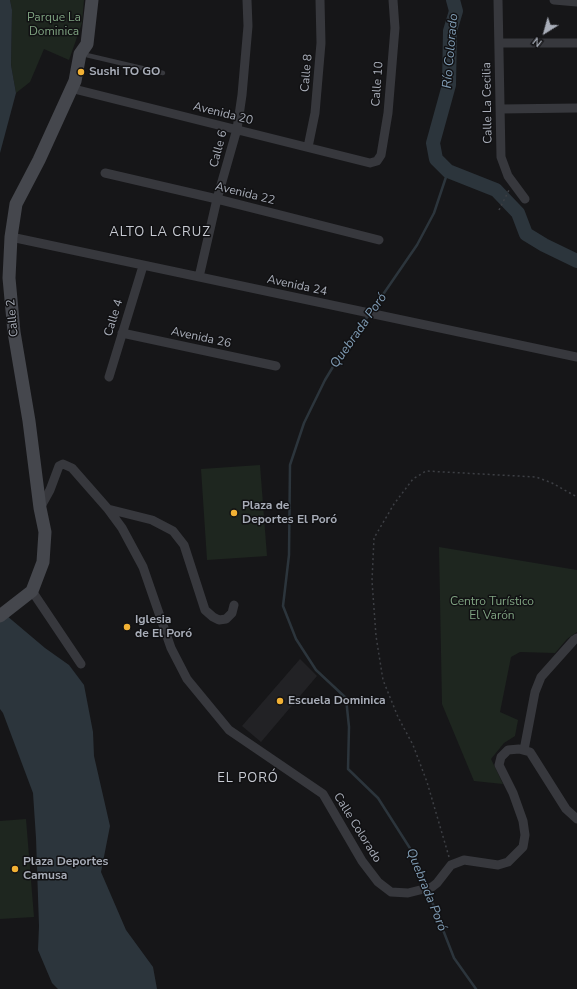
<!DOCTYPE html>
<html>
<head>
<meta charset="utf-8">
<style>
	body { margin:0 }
	#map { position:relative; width:577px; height:989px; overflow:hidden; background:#161618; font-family:"Nunito Sans",sans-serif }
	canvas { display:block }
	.north { position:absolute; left:525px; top:12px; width:40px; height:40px; -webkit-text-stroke:3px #111113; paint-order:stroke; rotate:217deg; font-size:11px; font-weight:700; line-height:16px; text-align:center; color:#a8adb8 }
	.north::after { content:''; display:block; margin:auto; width:14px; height:18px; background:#a8adb8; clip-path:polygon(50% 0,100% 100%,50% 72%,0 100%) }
</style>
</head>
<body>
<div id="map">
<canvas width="577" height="989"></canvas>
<div class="north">N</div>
</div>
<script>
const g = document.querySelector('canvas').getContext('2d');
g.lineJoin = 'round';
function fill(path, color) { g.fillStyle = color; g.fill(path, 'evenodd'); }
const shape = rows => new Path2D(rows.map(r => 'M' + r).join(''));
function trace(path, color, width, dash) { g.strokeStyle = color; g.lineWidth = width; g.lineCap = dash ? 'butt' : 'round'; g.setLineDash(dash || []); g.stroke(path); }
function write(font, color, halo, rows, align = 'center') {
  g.font = font + ' "Nunito Sans",sans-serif'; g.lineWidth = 3; g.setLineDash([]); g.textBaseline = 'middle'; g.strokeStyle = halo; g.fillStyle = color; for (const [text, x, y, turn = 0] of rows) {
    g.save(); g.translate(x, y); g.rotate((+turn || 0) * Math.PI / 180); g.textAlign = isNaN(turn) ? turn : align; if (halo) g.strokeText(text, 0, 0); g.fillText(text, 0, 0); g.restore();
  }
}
fill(shape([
	[300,659,317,676,261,742,242,726]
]), '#222225');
fill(shape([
	[10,0,84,0,82,23,69,60,44,49,30,82,16,93,11,65,12,10],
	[260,465,267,556,207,560,201,469],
	[439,547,577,570,577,632,567,639,555,653,520,652,511,657,500,712,518,720,515,736,504,743,491,759,503,784,474,781,442,704],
	[26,819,34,917,0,919,0,821]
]), '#1e261f');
fill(shape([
	[0,0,10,0,12,10,11,65,16,93,0,153],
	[0,610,45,648,69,665,84,685,93,732,94,756,110,826,101,872,126,930,153,967,157,989,58,989,52,983,38,950,39,926,36,838,33,793,3,713,0,709]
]), '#2c353c');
trace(shape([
	[371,312,417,245,434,213,448,171],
	[368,316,348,342,325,380,304,423,290,465,289,555,283,606,296,639,316,670,346,698,349,727,348,769,378,798,413,853,454,958,476,989]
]), '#2c353c', 2.5);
trace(shape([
	[453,0,456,11,450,31,449,85,433,143,436,159,448,171,496,190,518,213,526,234,544,245,577,261]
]), '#2c353c', 14);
trace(shape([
	[499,210,509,190],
	[449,857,427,782,413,745,398,717,383,680,376,636,372,581,374,538,394,504,413,479,426,471,536,477,552,483,577,497]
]), '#3d3f44', 1.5, [2, 3]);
trace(shape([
	[82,54,163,73]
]), '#37383d', 4.5);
trace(shape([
	[498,0,501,157,508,176,525,199],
	[554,0,577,2],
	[500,43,577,43],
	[70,88,370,163,377,161,381,155,388,113,395,28,393,0],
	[501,109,577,108],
	[308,147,315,113,321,43,320,0],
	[105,173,217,199,379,240],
	[11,237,577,357],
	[199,277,217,199,237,129,242,95,248,26,247,0],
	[122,333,276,366],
	[109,377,143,266],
	[40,508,50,490,59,466,63,464,72,468,108,509,122,528,143,567,171,648,187,679,229,730,323,794,362,861,378,882,391,892,408,893,432,887,437,883,451,865,464,860,498,865,508,862,523,847,525,835,523,821,513,793,499,765,501,757,508,750,519,749,530,752,566,809,577,819],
	[108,509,152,520,173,531,184,545,205,610,213,617,219,620,226,619,232,613,234,605],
	[32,591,81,664],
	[524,750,535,692,541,677,574,640,577,638]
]), '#37383d', 9);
trace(shape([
	[0,616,32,591,43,562,45,532,40,508,29,421,14,332,9,278,11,237,16,204,39,160,75,81,80,54,87,44,92,0]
]), '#45474d', 13);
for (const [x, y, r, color] of [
	[81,72,4,"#f2b134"],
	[234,513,4,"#f2b134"],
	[127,627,4,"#f2b134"],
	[280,701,4,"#f2b134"],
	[15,869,4,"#f2b134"]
]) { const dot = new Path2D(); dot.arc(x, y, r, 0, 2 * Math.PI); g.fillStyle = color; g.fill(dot); trace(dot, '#111113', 1.5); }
write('12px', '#7fa381', '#111113', [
	["Parque La",54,18],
	["Dominica",54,32],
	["Centro Turístico",492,602],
	["El Varón",492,616]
]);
write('bold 12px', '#a8adb8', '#111113', [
	["Sushi TO GO",89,72],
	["Plaza de",242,506],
	["Deportes El Poró",242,520],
	["Iglesia",135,620],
	["de El Poró",135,634],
	["Escuela Dominica",288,701],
	["Plaza Deportes",23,862],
	["Camusa",23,876]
], 'left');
write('12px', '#a8adb8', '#111113', [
	["Calle 8",307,73,-85],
	["Calle 10",378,84,-86],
	["Calle La Cecilia",488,103,-91],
	["Avenida 20",223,114,14],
	["Calle 6",219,149,-75],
	["Avenida 22",245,194,14],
	["Avenida 24",297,286,12],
	["Calle 2",13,318,-96],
	["Calle 4",114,318,-73],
	["Avenida 26",201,338,12],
	["Calle Colorado",357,828,58]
]);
write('italic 13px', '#7f9bb3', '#111113', [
	["Río Colorado",451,51,-85],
	["Quebrada Poró",359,331,-55],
	["Quebrada Poró",426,890,68]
]);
g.letterSpacing = '1px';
write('13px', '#c9ccd4', '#111113', [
	["ALTO LA CRUZ",160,233],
	["EL PORÓ",248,779]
]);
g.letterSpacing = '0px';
</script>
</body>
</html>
